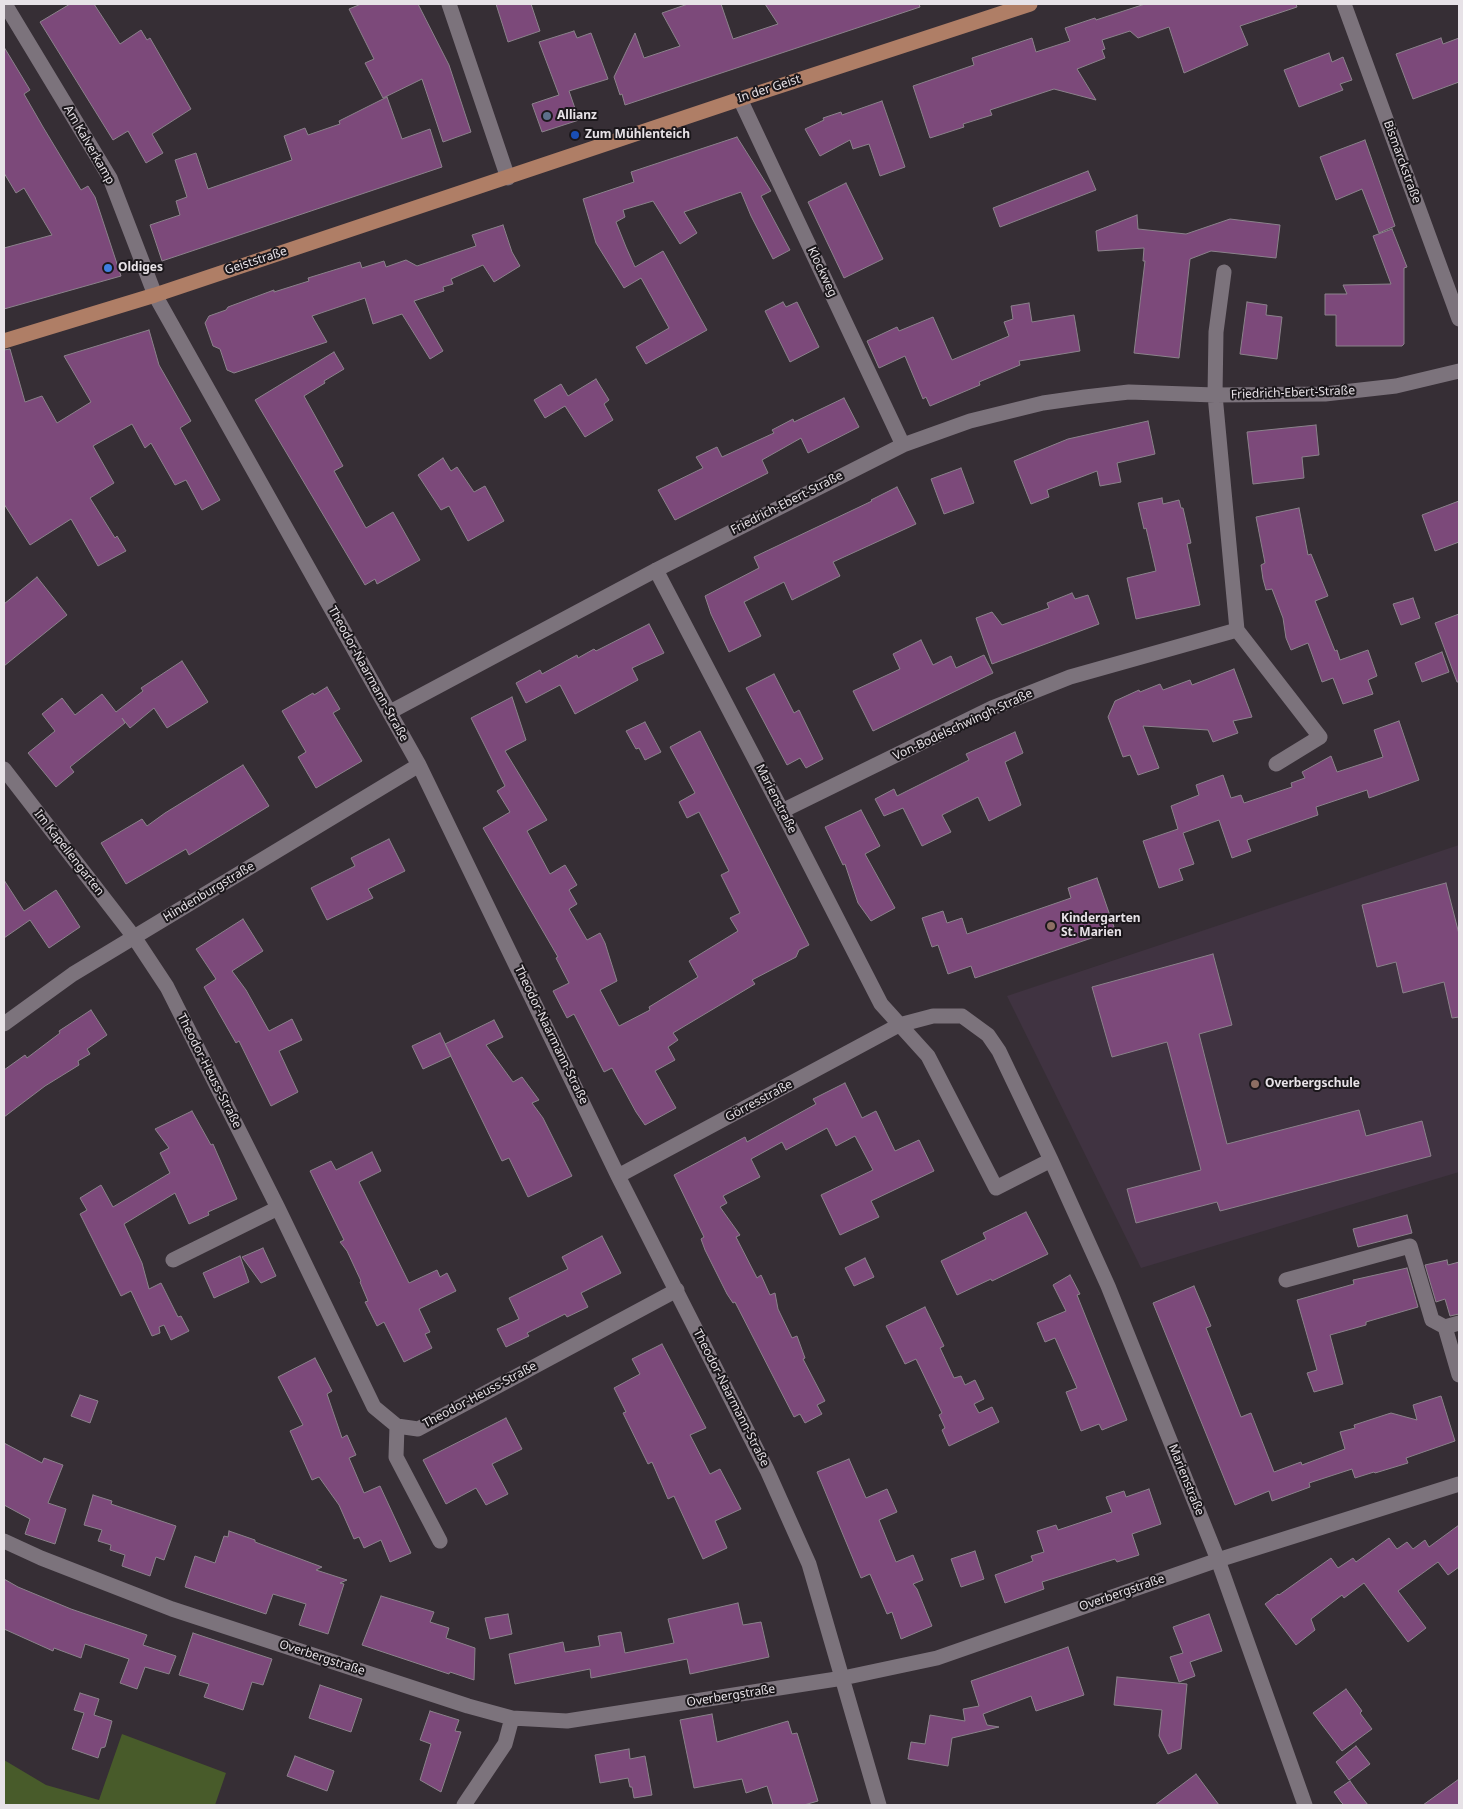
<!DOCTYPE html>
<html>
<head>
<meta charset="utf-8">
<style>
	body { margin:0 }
	#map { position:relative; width:1463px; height:1809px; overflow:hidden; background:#362e35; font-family:"Noto Sans",sans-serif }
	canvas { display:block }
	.frame { position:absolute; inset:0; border:5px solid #e7e2e7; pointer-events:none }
</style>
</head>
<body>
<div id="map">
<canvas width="1463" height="1809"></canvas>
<div class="frame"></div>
</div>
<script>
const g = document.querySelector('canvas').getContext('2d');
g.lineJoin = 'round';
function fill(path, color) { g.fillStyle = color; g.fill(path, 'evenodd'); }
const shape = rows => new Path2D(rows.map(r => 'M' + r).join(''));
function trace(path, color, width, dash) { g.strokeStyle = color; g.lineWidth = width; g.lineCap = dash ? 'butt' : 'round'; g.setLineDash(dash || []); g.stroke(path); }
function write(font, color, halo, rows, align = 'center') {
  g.font = font + ' "Noto Sans",sans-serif'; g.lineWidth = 4; g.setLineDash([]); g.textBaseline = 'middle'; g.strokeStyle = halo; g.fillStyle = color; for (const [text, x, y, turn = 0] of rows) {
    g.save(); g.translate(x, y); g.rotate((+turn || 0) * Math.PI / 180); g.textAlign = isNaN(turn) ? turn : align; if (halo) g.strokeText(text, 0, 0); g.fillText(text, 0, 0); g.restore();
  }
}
fill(shape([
	[1459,845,1459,1172,1141,1268,1007,996]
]), '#403341');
fill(shape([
	[122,1734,226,1773,215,1805,4,1805,4,1760,46,1785,99,1800]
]), '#485b2a');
const building = shape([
	[70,4,94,4,120,44,141,30,147,40,150,38,191,109,152,134,163,153,146,163,128,131,113,140,40,22,70,4],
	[361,4,418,4,449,65,471,132,443,142,422,79,383,98,365,63,374,59,349,9,361,4],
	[496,4,531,4,540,31,508,42,496,4],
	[688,4,721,4,733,39,778,24,765,4,919,4,920,7,625,105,622,94,620,95,614,77,635,33,644,58,680,46,662,13,688,4],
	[1145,4,1296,4,1297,7,1240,26,1248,45,1184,73,1169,27,1138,38,1130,31,1102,40,1105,49,1102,50,1105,58,1077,69,1096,100,1054,89,990,110,992,115,963,124,964,127,930,138,913,86,974,65,972,58,1032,38,1036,52,1070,41,1065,28,1095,18,1096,20,1145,4],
	[574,31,577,38,591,33,608,79,569,91,579,120,542,132,532,104,559,95,539,42,574,31],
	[1441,38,1443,44,1459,38,1459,82,1413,99,1396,54,1441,38],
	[4,47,30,90,24,94,43,127,81,190,88,186,95,197,121,276,4,309,4,248,52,235,24,188,16,193,4,173,4,47],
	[1329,53,1332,62,1343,57,1352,80,1340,84,1343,90,1299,107,1284,70,1329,53],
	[387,97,402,139,430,129,442,167,162,261,150,225,180,215,176,201,187,197,175,160,196,153,208,189,292,160,284,136,305,128,308,135,340,124,339,121,387,97],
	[882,101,905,167,880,176,869,144,853,149,850,140,820,156,805,129,824,120,823,118,841,112,842,115,882,101],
	[737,137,771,191,761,196,790,250,773,259,751,216,741,192,684,212,697,233,680,244,653,201,623,210,625,217,616,222,626,247,635,267,663,251,707,330,646,364,636,347,669,328,641,278,624,288,596,243,583,199,634,182,631,172,737,137],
	[1365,140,1395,226,1379,233,1362,189,1336,200,1320,157,1365,140],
	[1088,171,1096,190,1000,227,993,208,1088,171],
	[846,183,883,259,844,278,808,202,846,183],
	[1137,215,1138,229,1186,234,1230,219,1280,225,1276,258,1211,251,1190,259,1179,358,1134,353,1145,261,1143,261,1144,248,1098,251,1096,231,1137,215],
	[503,225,512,252,520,266,494,282,483,265,451,279,453,284,443,287,444,291,414,301,443,351,430,359,402,314,373,324,365,298,312,316,327,342,234,373,227,370,220,349,213,346,205,323,209,316,226,310,228,307,274,290,274,292,309,281,308,278,360,262,362,268,384,261,386,267,406,260,417,266,476,246,472,235,503,225],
	[1392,229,1407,267,1404,268,1404,344,1402,346,1336,346,1336,315,1325,315,1325,294,1347,294,1343,285,1391,284,1373,236,1392,229],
	[783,302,786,307,797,302,819,347,790,362,765,311,783,302],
	[1247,302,1267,305,1266,315,1282,317,1277,359,1240,354,1247,302],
	[1029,303,1032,322,1074,315,1080,351,1019,361,1020,365,979,382,980,385,930,406,926,397,923,399,905,356,879,368,867,341,897,327,899,331,933,317,952,360,1009,336,1004,322,1013,319,1011,306,1029,303],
	[149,330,159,365,191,421,180,428,220,500,202,510,186,480,175,485,151,443,145,448,132,424,93,446,114,483,90,498,115,538,117,536,126,551,98,566,71,519,30,545,4,504,4,350,10,349,25,402,42,396,57,423,91,402,64,356,149,330],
	[334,352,344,369,324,381,325,383,304,396,343,466,334,471,366,528,393,512,420,560,377,584,375,579,365,585,255,400,334,352],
	[596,379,609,400,604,404,613,420,585,437,565,406,545,418,534,400,561,384,568,396,596,379],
	[844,398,859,427,808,453,801,438,762,460,768,473,675,520,658,490,703,468,696,457,717,447,722,457,774,433,772,430,793,419,794,422,844,398],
	[1148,421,1155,454,1117,463,1121,482,1100,486,1097,471,1047,490,1049,497,1031,504,1014,461,1068,439,1148,421],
	[1316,425,1319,455,1302,457,1304,478,1253,484,1247,432,1316,425],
	[443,458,451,471,457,467,474,492,485,486,504,521,468,541,449,506,441,510,418,475,443,458],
	[961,468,974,503,944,514,931,479,961,468],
	[897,487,916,524,833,562,840,576,792,600,784,582,744,602,761,636,729,652,711,614,705,596,759,568,754,557,872,501,871,500,897,487],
	[1162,498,1163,504,1179,500,1181,508,1183,508,1191,543,1187,544,1200,605,1136,619,1127,578,1156,571,1146,528,1144,529,1138,503,1162,498],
	[1459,501,1459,542,1435,551,1422,515,1459,501],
	[1299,508,1308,555,1311,554,1328,596,1315,601,1335,651,1337,650,1340,660,1368,650,1377,676,1368,680,1373,694,1343,704,1333,678,1322,682,1308,643,1291,650,1286,638,1283,618,1272,589,1266,590,1263,579,1261,565,1265,563,1256,517,1299,508],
	[37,577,67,615,4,666,4,604,37,577],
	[1072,593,1075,599,1088,595,1099,624,992,664,976,618,992,612,1002,625,1049,608,1047,603,1072,593],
	[1413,598,1420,618,1401,625,1393,604,1413,598],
	[1459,614,1459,682,1457,682,1435,623,1459,614],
	[649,624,664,653,632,668,638,680,575,714,560,685,526,703,516,683,540,670,542,674,577,655,578,658,594,649,596,651,649,624],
	[921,640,933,665,951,656,956,668,984,655,993,673,873,731,853,691,900,669,893,654,921,640],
	[1442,652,1449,672,1422,682,1415,663,1442,652],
	[182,661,208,702,167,728,154,708,130,728,122,718,125,723,70,767,74,772,56,787,28,753,55,731,42,714,62,698,75,715,102,694,116,712,143,691,141,688,182,661],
	[1234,669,1252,717,1233,721,1238,733,1213,742,1208,730,1143,726,1159,768,1138,775,1130,755,1123,757,1108,717,1115,701,1139,690,1140,692,1160,684,1163,690,1190,680,1192,685,1234,669],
	[774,674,794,713,799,710,823,759,806,768,800,758,787,765,746,688,774,674],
	[327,687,340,709,333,713,362,761,316,788,298,757,306,752,282,711,313,693,314,695,327,687],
	[512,697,526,740,505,751,547,820,527,831,550,874,565,865,577,885,569,890,577,904,569,909,587,940,600,933,605,943,617,981,600,990,619,1026,650,1010,649,1007,698,977,689,961,738,931,730,918,740,913,721,875,729,871,699,812,687,818,679,802,695,793,670,747,700,731,809,945,799,950,796,957,752,980,755,984,673,1033,678,1040,668,1047,675,1060,655,1071,676,1108,645,1125,636,1112,612,1068,604,1072,574,1014,567,1018,553,991,569,983,556,958,558,957,483,828,510,812,497,791,505,786,471,718,512,697],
	[1399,721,1419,780,1369,798,1367,790,1316,807,1318,815,1247,840,1251,851,1232,858,1219,820,1183,833,1194,864,1179,869,1183,880,1159,888,1143,841,1178,829,1171,806,1199,795,1196,785,1223,775,1231,798,1241,795,1244,803,1292,787,1291,783,1305,778,1302,772,1331,756,1337,772,1383,757,1374,730,1399,721],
	[645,722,661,752,645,760,639,748,636,749,626,731,645,722],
	[1015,732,1023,753,1005,762,1021,805,989,821,978,797,942,815,951,832,922,846,903,808,884,816,875,799,894,789,897,796,969,760,966,754,1015,732],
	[243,765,269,806,189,855,186,849,126,884,101,843,142,819,147,826,165,813,243,765],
	[861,810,880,846,865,854,895,908,871,921,858,903,845,864,843,865,825,827,861,810],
	[389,839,405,871,368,889,373,898,327,920,311,888,355,866,351,858,389,839],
	[1097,878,1115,930,975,978,971,966,948,974,938,945,932,947,922,918,943,911,947,923,962,918,967,934,1071,898,1068,888,1097,878],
	[4,880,24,911,56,890,80,927,49,948,30,920,4,938,4,880],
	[1446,883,1459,934,1459,1017,1452,1018,1444,982,1403,993,1396,962,1377,967,1362,905,1446,883],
	[243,919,263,951,232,971,246,990,269,1031,292,1019,302,1040,279,1051,298,1092,271,1106,239,1041,236,1043,204,987,216,979,196,949,243,919],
	[1213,954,1232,1025,1199,1034,1227,1144,1359,1110,1366,1136,1422,1121,1431,1156,1220,1211,1217,1202,1136,1223,1127,1189,1201,1170,1167,1042,1112,1057,1092,987,1213,954],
	[91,1010,107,1035,87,1049,90,1054,78,1061,79,1065,45,1086,4,1117,4,1070,25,1055,27,1058,60,1033,59,1031,91,1010],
	[494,1020,503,1037,486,1045,513,1082,522,1077,539,1100,532,1103,543,1118,572,1176,528,1197,509,1158,502,1161,445,1044,494,1020],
	[440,1033,451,1056,423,1069,412,1046,440,1033],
	[845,1083,862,1118,876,1111,895,1151,919,1140,934,1171,871,1201,879,1217,840,1235,821,1195,873,1170,855,1136,836,1146,827,1128,786,1150,782,1142,751,1159,760,1177,723,1196,727,1203,720,1207,740,1235,736,1237,757,1278,761,1275,770,1295,775,1293,778,1309,792,1338,797,1336,805,1358,803,1359,825,1401,817,1405,822,1414,805,1423,800,1414,794,1417,735,1302,733,1303,727,1294,705,1250,701,1239,704,1237,674,1175,745,1137,747,1142,816,1104,813,1099,845,1083],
	[192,1111,211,1145,213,1144,237,1199,208,1212,209,1215,189,1224,175,1193,124,1224,142,1263,149,1289,161,1283,178,1317,181,1316,189,1331,171,1340,164,1325,159,1327,160,1333,152,1336,131,1291,121,1296,80,1214,87,1210,80,1198,101,1185,113,1207,170,1173,160,1153,169,1148,155,1129,192,1111],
	[372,1152,381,1171,359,1182,409,1283,437,1270,440,1277,447,1273,456,1291,419,1309,430,1332,425,1334,432,1348,404,1362,384,1322,377,1326,365,1302,368,1301,360,1282,361,1281,347,1251,340,1242,344,1240,310,1171,331,1161,336,1170,372,1152],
	[1026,1212,1048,1254,992,1281,991,1279,957,1295,941,1261,986,1239,983,1233,1026,1212],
	[1407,1215,1412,1233,1358,1247,1353,1229,1407,1215],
	[602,1236,621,1273,581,1293,588,1307,567,1317,565,1314,527,1333,529,1336,506,1347,497,1329,519,1319,509,1298,568,1269,562,1257,602,1236],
	[263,1248,276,1276,261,1283,242,1257,263,1248],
	[240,1256,249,1282,214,1298,203,1273,240,1256],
	[865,1258,874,1277,854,1286,845,1268,865,1258],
	[1447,1260,1448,1265,1459,1262,1459,1314,1450,1316,1445,1299,1436,1302,1425,1265,1447,1260],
	[1407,1268,1418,1307,1366,1322,1366,1325,1330,1335,1343,1384,1314,1392,1307,1373,1317,1370,1297,1300,1354,1284,1353,1280,1407,1268],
	[1070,1275,1080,1294,1077,1295,1127,1420,1102,1430,1099,1424,1081,1431,1066,1392,1077,1388,1055,1338,1045,1342,1037,1323,1066,1311,1053,1285,1070,1275],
	[1194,1286,1211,1326,1206,1328,1241,1417,1251,1413,1274,1472,1301,1462,1302,1465,1345,1449,1340,1432,1355,1428,1354,1425,1391,1413,1417,1420,1413,1405,1441,1396,1455,1441,1406,1458,1408,1463,1375,1473,1374,1472,1355,1478,1352,1469,1309,1483,1310,1487,1272,1501,1269,1491,1235,1505,1153,1303,1194,1286],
	[925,1307,944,1346,940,1348,954,1378,961,1376,965,1385,975,1380,984,1399,974,1404,979,1413,992,1407,999,1422,949,1446,942,1430,945,1428,939,1415,942,1413,916,1359,905,1364,886,1326,925,1307],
	[662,1344,706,1428,690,1435,710,1474,720,1469,741,1509,715,1521,727,1548,703,1559,674,1496,668,1499,652,1462,648,1464,623,1413,626,1412,614,1388,640,1374,632,1359,662,1344],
	[315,1358,332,1391,327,1394,342,1438,347,1435,356,1455,349,1458,364,1493,380,1486,411,1553,390,1562,381,1540,364,1548,359,1537,354,1539,339,1505,319,1477,312,1480,290,1431,303,1425,278,1377,315,1358],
	[80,1395,98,1401,90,1423,71,1416,80,1395],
	[506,1418,522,1449,492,1464,508,1494,486,1505,476,1488,446,1504,423,1460,506,1418],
	[4,1443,42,1463,44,1458,63,1465,48,1503,66,1509,55,1544,25,1534,30,1519,4,1505,4,1443],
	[849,1459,866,1498,887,1489,897,1512,879,1520,896,1562,913,1555,923,1580,913,1584,917,1589,932,1626,901,1639,892,1612,887,1614,870,1574,861,1578,817,1472,849,1459],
	[1149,1489,1161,1524,1132,1534,1139,1555,1117,1562,1115,1559,1042,1582,1044,1589,1005,1603,995,1575,1033,1561,1031,1556,1044,1552,1037,1531,1056,1525,1058,1530,1112,1512,1106,1497,1124,1491,1126,1497,1149,1489],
	[93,1495,112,1501,111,1504,176,1526,164,1560,156,1557,150,1576,122,1566,125,1555,110,1550,111,1545,98,1541,102,1530,84,1525,93,1495],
	[1459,1525,1459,1567,1448,1575,1438,1562,1398,1591,1426,1628,1408,1642,1364,1583,1344,1598,1342,1595,1311,1619,1315,1630,1296,1645,1265,1604,1278,1594,1279,1595,1331,1558,1338,1568,1353,1558,1356,1562,1389,1538,1397,1549,1407,1542,1413,1549,1425,1540,1429,1547,1459,1525],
	[229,1531,255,1540,255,1542,322,1567,316,1570,347,1580,340,1583,344,1584,328,1634,299,1625,306,1604,273,1594,266,1614,185,1587,195,1556,215,1563,224,1536,228,1537,229,1531],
	[975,1551,984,1579,961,1587,951,1559,975,1551],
	[4,1579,18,1587,71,1609,147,1635,143,1645,176,1656,169,1674,145,1667,137,1689,120,1683,129,1659,85,1644,81,1658,54,1648,53,1651,4,1629,4,1579],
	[381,1596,434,1612,430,1622,449,1628,446,1638,475,1648,474,1680,450,1672,449,1674,362,1645,381,1596],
	[738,1603,743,1625,761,1622,769,1657,690,1674,687,1659,591,1678,590,1669,515,1684,509,1654,563,1642,565,1652,600,1646,598,1636,621,1632,625,1653,674,1643,668,1619,738,1603],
	[508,1614,512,1634,490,1639,485,1618,508,1614],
	[1209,1614,1222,1651,1190,1662,1195,1676,1179,1682,1170,1657,1183,1653,1173,1627,1209,1614],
	[193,1633,272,1659,263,1685,252,1682,243,1710,204,1697,209,1684,179,1675,193,1633],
	[1068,1647,1084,1695,1036,1711,1031,1696,983,1714,987,1725,999,1727,952,1738,948,1766,908,1759,911,1742,925,1744,930,1715,965,1721,963,1709,979,1706,971,1681,1068,1647],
	[1117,1677,1187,1684,1181,1749,1168,1754,1159,1736,1162,1710,1114,1705,1117,1677],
	[320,1685,362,1699,351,1732,309,1718,320,1685],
	[1346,1689,1362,1711,1360,1713,1372,1729,1342,1751,1313,1713,1346,1689],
	[80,1693,99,1699,94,1715,112,1721,105,1747,101,1748,98,1758,72,1749,84,1713,74,1710,80,1693],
	[430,1711,459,1720,455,1731,461,1732,441,1792,420,1780,431,1744,420,1740,430,1711],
	[712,1714,717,1742,788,1721,792,1734,797,1733,818,1801,804,1805,773,1805,767,1786,746,1793,742,1779,694,1788,680,1720,712,1714],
	[1356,1746,1370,1764,1349,1780,1336,1762,1356,1746],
	[629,1749,630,1759,645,1756,652,1795,634,1798,632,1787,630,1787,628,1778,600,1783,595,1755,629,1749],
	[295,1756,334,1771,327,1791,287,1776,295,1756],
	[1196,1774,1219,1805,1155,1805,1196,1774],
	[1459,1779,1459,1805,1423,1805,1459,1779],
	[1350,1781,1357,1791,1368,1805,1344,1805,1341,1802,1334,1792,1350,1781]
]);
fill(building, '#7c497a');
trace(building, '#8b828b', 1);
trace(shape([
	[5,4,110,178,155,295,419,765,618,1176,767,1470,809,1564,879,1805],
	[449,4,508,178],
	[1344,4,1459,319],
	[740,99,903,445],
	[1224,272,1216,332,1215,395,1237,630,1320,737,1276,764],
	[656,570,782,811,881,1004,928,1056,996,1188,1051,1160],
	[390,712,656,570,903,445,970,421,1043,403,1085,397,1129,392,1215,395,1325,394,1396,386,1459,371],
	[4,769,134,937,167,987,278,1208,374,1407,397,1426,418,1429,677,1290],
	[782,811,992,708,1070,677,1237,630],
	[4,1024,73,974,419,765],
	[618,1176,899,1025,933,1016,962,1016,988,1035,999,1051,1051,1160,1108,1286,1218,1560,1305,1805],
	[173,1260,278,1208],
	[1286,1280,1410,1246,1432,1320,1445,1327],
	[1459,1323,1445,1327,1459,1375],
	[397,1426,396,1457,440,1541],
	[4,1541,41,1558,172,1609,468,1706,512,1718,567,1721,843,1678,937,1658,1218,1560,1459,1484],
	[464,1805,505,1744,512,1718]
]), '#7c737c', 15);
trace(shape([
	[4,341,155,295,740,99,1030,4]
]), '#af7e66', 15);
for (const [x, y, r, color] of [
	[547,116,5,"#5c6f8a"],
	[575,135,5,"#1a4fb4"],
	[108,268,5,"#3f7fe0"],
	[1051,926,5,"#8d6e63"],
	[1255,1084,5,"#8d6e63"]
]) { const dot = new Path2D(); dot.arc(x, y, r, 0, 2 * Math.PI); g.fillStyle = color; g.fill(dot); trace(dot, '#1b171b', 2); }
write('12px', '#e7e2e7', '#1b171b', [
	["In der Geist",769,89,-18],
	["Am Kalverkamp",89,145,60],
	["Bismarckstraße",1402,162,70],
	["Geiststraße",256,261,-18],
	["Klockweg",822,272,65],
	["Friedrich-Ebert-Straße",1293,393,-2],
	["Friedrich-Ebert-Straße",787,503,-27],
	["Theodor-Naarmann-Straße",368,674,61],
	["Von-Bodelschwingh-Straße",963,725,-25],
	["Marienstraße",776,799,63],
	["Im Kapellengarten",69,853,52],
	["Hindenburgstraße",209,892,-31],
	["Theodor-Naarmann-Straße",551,1035,64],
	["Theodor-Heuss-Straße",209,1071,63],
	["Görresstraße",759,1101,-28],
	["Theodor-Heuss-Straße",480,1395,-28],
	["Theodor-Naarmann-Straße",731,1398,63],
	["Marienstraße",1186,1480,68],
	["Overbergstraße",1122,1593,-19],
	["Overbergstraße",322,1658,18],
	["Overbergstraße",731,1696,-9]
]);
write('bold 12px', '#e7e2e7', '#1b171b', [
	["Allianz",557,116],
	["Zum Mühlenteich",585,135],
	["Oldiges",118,268],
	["Kindergarten",1061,919],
	["St. Marien",1061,933],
	["Overbergschule",1265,1084]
], 'left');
</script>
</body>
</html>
